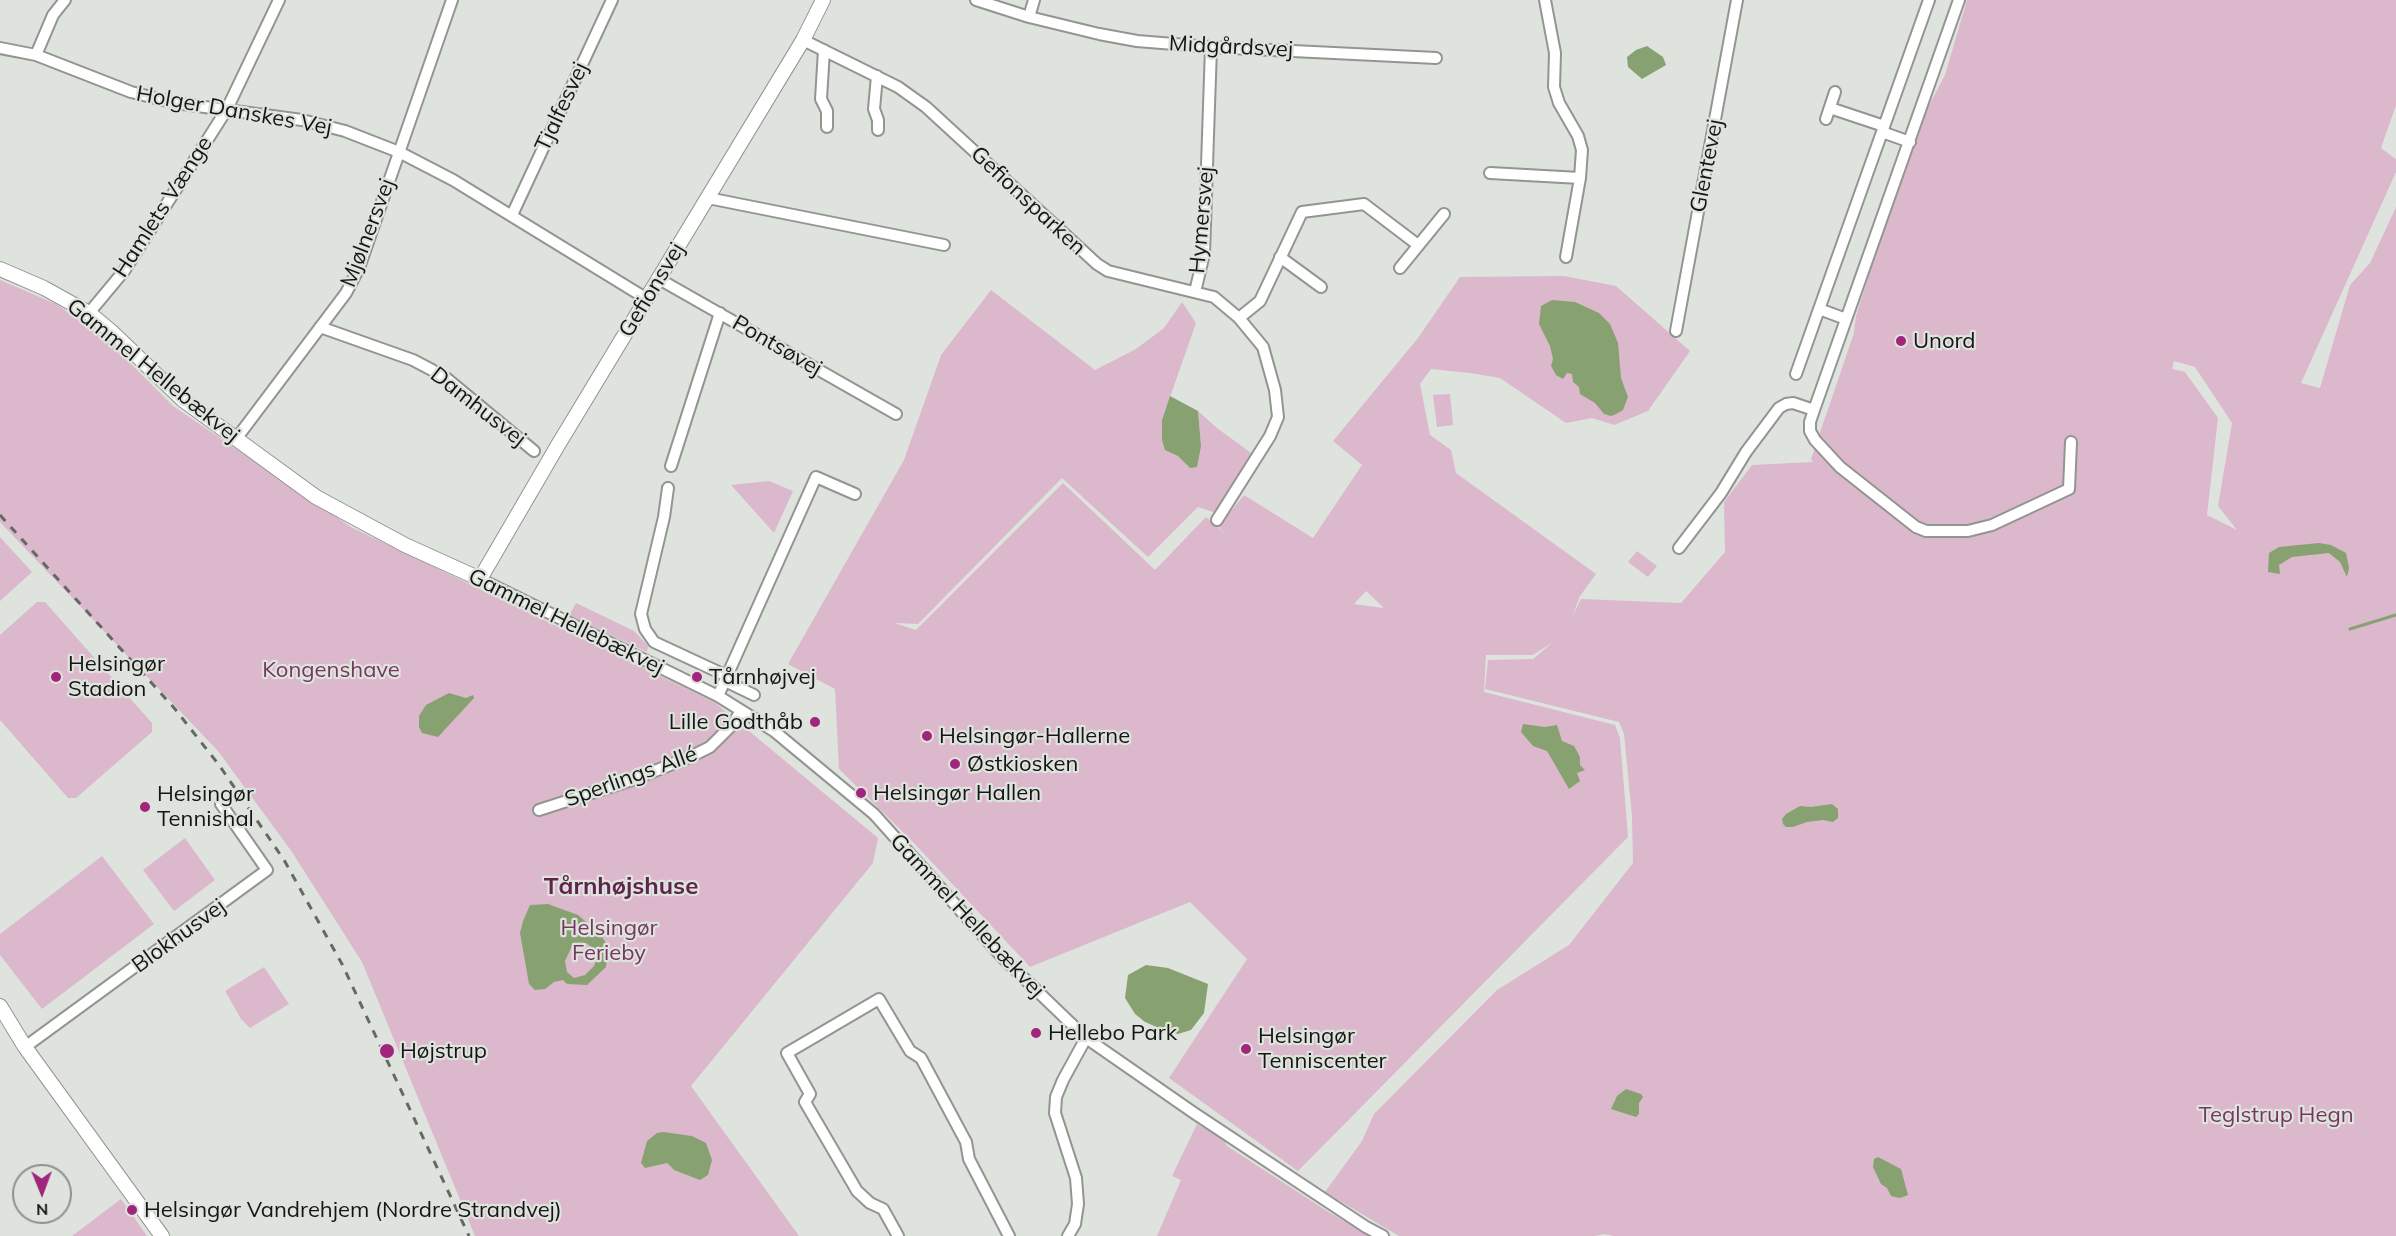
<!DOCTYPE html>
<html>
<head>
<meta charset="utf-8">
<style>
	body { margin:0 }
	#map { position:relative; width:2396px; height:1236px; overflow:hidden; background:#dfe3dd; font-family:Mulish,sans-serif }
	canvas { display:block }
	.north { position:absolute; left:12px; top:1164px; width:60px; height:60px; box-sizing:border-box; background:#dfe3dd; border:2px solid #8e918d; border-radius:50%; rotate:179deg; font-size:16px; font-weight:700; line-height:24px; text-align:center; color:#151614 }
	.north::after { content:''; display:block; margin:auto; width:21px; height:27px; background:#a0257b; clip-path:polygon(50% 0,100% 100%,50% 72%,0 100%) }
</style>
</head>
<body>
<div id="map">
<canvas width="2396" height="1236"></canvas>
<div class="north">N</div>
</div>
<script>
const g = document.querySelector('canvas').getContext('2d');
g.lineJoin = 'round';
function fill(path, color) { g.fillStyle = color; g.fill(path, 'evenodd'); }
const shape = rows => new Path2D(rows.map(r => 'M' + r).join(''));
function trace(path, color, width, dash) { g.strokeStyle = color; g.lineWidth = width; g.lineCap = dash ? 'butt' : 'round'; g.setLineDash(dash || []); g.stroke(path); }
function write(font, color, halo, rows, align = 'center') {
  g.font = font + ' Mulish,sans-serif'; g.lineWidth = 4.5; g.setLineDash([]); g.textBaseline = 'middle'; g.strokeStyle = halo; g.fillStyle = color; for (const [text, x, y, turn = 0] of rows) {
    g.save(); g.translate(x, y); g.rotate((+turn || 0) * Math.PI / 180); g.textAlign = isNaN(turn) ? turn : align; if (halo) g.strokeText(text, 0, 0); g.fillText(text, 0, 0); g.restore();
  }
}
fill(shape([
	[1967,0,2396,0,2396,105,2381,148,2396,159,2396,172,2301,383,2320,388,2350,285,2370,263,2396,207,2396,1236,1614,1236,1605,1234,1594,1236,1399,1236,1325,1192,1362,1141,1374,1114,1497,990,1569,945,1633,863,1632,816,1624,734,1619,722,1485,689,1488,660,1533,659,1553,642,1533,655,1486,655,1484,692,1615,725,1620,738,1628,837,1298,1171,1169,1078,1247,959,1190,902,1030,967,912,841,839,769,835,689,788,664,904,460,941,355,991,290,1095,370,1136,349,1164,328,1182,302,1196,323,1162,420,1178,456,1190,468,1201,446,1198,411,1217,428,1251,453,1216,513,1198,507,1148,557,1062,478,918,624,894,623,916,630,1063,483,1155,570,1206,517,1233,541,1218,527,1244,495,1313,538,1362,465,1333,441,1418,338,1460,277,1564,276,1616,286,1690,351,1648,411,1614,425,1592,418,1566,423,1500,378,1470,373,1431,369,1420,384,1430,435,1451,450,1456,473,1596,574,1580,596,1572,617,1581,599,1681,603,1725,552,1724,502,1752,465,1813,462,1811,459,1854,333,1856,316,1877,249,1924,115,1945,75],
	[2174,361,2195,367,2232,423,2218,506,2237,530,2207,515,2218,418,2185,372,2172,369],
	[1366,591,1383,607,1383,608,1354,604],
	[0,280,56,304,108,341,173,406,351,527,714,702,878,838,873,863,691,1086,799,1236,475,1236,362,962,292,852,218,751,0,522],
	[678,1135,692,1136,674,1170,667,1163,661,1163],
	[1450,394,1453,425,1437,427,1433,395],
	[769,481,793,491,774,533,731,485],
	[0,537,32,572,0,601],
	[1637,551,1657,566,1648,577,1628,562],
	[37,602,45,602,152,723,152,732,76,798,68,798,0,720,0,635],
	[576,603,634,631,648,646,647,652,569,615],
	[185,838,215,880,174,911,143,870],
	[102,856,154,924,42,1009,0,955,0,934],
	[264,967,289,1004,250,1028,241,1019,225,991],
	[1197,1124,1224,1140,1227,1146,1330,1213,1371,1236,1157,1236,1181,1180,1172,1176],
	[121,1199,147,1236,72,1236]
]), '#dbb8cc');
fill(shape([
	[1647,46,1663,57,1666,65,1642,79,1628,67,1627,57,1636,50],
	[1552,300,1575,302,1599,313,1610,324,1618,343,1621,378,1628,397,1623,410,1616,414,1611,416,1604,414,1595,403,1580,394,1579,387,1573,382,1572,374,1567,373,1563,379,1556,375,1551,366,1553,359,1550,346,1539,324,1541,306],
	[1170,396,1198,411,1201,446,1197,467,1190,468,1178,456,1165,450,1162,440,1162,420],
	[2319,543,2331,545,2346,553,2349,568,2347,577,2340,562,2329,553,2292,557,2279,565,2280,574,2268,572,2269,553,2279,547],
	[449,693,466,698,473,695,474,698,438,737,422,733,419,727,419,716,426,705],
	[1523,724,1545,727,1557,725,1562,741,1574,746,1580,757,1580,765,1585,770,1577,773,1580,781,1569,789,1547,751,1533,746,1521,732],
	[1832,804,1838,809,1838,818,1833,822,1823,820,1807,822,1793,827,1786,827,1783,824,1782,819,1786,814,1800,806,1811,807],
	[548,904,578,915,600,934,608,946,606,967,587,985,567,984,563,980,554,982,545,989,535,990,529,984,520,933,523,921,530,905],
	[586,943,593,948,599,955,594,966,585,975,574,978,567,972,565,961,572,946],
	[1146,965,1168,968,1208,984,1204,1013,1191,1030,1178,1034,1166,1031,1145,1022,1135,1014,1125,998,1128,975],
	[1626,1089,1641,1094,1643,1097,1639,1103,1639,1114,1636,1117,1611,1109,1617,1096],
	[663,1132,692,1136,706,1143,712,1160,708,1175,700,1180,674,1170,667,1163,645,1168,641,1163,647,1141,657,1133],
	[1878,1157,1901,1169,1908,1195,1900,1198,1891,1196,1887,1188,1881,1184,1873,1167,1874,1159]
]), '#88a170');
trace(shape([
	[2350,629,2396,615]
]), '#88a170', 3);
const minor = shape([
	[976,0,1029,17,1099,34,1137,41,1211,47,1436,58],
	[1545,0,1555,53,1554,87,1559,103,1578,136,1582,150,1580,178,1566,257],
	[1959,0,1814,410,1810,422,1810,431,1815,440,1840,467,1916,527,1926,531,1968,531,1992,525,2069,489,2071,442],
	[1029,17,1034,0],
	[803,40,898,87,926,107,1097,264,1108,271,1214,297,1239,318,1263,347,1275,390,1278,417,1270,436,1217,520],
	[0,48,36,55,131,92,175,103,302,120,345,131,399,152,453,180,647,299],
	[824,50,821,99,827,111,827,127],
	[36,55,53,15,65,0],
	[877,76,874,109,878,120,878,130],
	[1830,108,1884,126],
	[1826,119,1835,92],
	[1882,132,1910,142],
	[1490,173,1580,178],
	[708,198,944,245],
	[512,215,612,0],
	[1280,257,1321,287],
	[1400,268,1444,214],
	[659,279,896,414],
	[1195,292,1204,254,1211,47],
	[1819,309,1846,319],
	[89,313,124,271,227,109,279,0],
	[1239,318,1260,301,1302,212,1364,204,1418,245],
	[320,327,413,360,432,370,446,378,534,451],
	[1676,331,1737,0],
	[1796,374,1929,0],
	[236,439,346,293,359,268,452,0],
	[671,466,720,313],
	[668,488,664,517,641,614,645,629,654,642,727,676],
	[1679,548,1721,493,1746,452,1779,408,1786,404,1793,403,1814,410],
	[480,579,718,696,774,731,874,814,1004,959,1086,1038,1194,1113,1366,1227,1383,1236],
	[725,681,754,695],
	[718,696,816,477,855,494],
	[539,810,635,779,692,756,710,747,732,725,741,711],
	[25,1047,267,870,221,804],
	[898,1236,883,1209,870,1203,857,1191,805,1102,810,1094,787,1053,879,999,910,1051,921,1058,966,1142,969,1159,1009,1236],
	[1068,1236,1075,1224,1078,1204,1076,1178,1055,1113,1056,1097,1063,1080,1086,1038]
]);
const secondary = shape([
	[0,269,44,288,89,313,113,333,183,400,316,497,405,545,480,579,558,445,803,40,823,0],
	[0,1006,25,1047,162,1236]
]);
trace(minor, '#929590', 14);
trace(secondary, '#929590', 16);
trace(minor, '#fff', 10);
trace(secondary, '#fff', 14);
trace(shape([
	[0,515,175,709,219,765,284,860,342,964,469,1236]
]), '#666864', 3, [8, 8]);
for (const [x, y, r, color] of [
	[1901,341,6,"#a0257b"],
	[56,677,6,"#a0257b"],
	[697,677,6,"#a0257b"],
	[815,722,6,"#a0257b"],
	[927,736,6,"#a0257b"],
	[955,764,6,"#a0257b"],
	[861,793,6,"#a0257b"],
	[145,807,6,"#a0257b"],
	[1036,1033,6,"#a0257b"],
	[1246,1049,6,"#a0257b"],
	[387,1051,8,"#a0257b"],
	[132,1210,6,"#a0257b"]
]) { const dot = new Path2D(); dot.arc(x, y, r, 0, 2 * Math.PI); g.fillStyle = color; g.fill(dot); trace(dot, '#dfe3dd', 2); }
write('22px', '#151614', '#dfe3dd', [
	["Midgårdsvej",1231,47,3],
	["Tjalfesvej",562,107,-65],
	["Holger Danskes Vej",234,111,10],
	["Glentevej",1707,166,-79],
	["Gefionsparken",1028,201,43],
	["Hamlets Vænge",163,207,-57],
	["Hymersvej",1202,220,-85],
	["Mjølnersvej",368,233,-69],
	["Gefionsvej",652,290,-59],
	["Pontsøvej",777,346,30],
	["Gammel Hellebækvej",153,371,39],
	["Damhusvej",478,407,38],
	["Gammel Hellebækvej",566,622,26],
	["Sperlings Allé",631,777,-20],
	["Gammel Hellebækvej",967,916,47],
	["Blokhusvej",179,936,-36]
]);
write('22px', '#151614', '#dfe3dd', [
	["Unord",1913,341],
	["Helsingør",68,664],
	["Stadion",68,689],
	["Tårnhøjvej",709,677],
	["Lille Godthåb",803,722,"right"],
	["Helsingør-Hallerne",939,736],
	["Østkiosken",967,764],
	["Helsingør Hallen",873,793],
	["Helsingør",157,794],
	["Tennishal",157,819],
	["Hellebo Park",1048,1033],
	["Helsingør",1258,1036],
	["Tenniscenter",1258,1061],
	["Højstrup",400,1051],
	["Helsingør Vandrehjem (Nordre Strandvej)",144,1210]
], 'left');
write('22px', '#763660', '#dfe3dd', [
	["Kongenshave",331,670],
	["Helsingør",609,928],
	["Ferieby",609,953],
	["Teglstrup Hegn",2276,1115]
]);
write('bold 24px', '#5f244b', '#dfe3dd', [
	["Tårnhøjshuse",621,887]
]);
</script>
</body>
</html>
